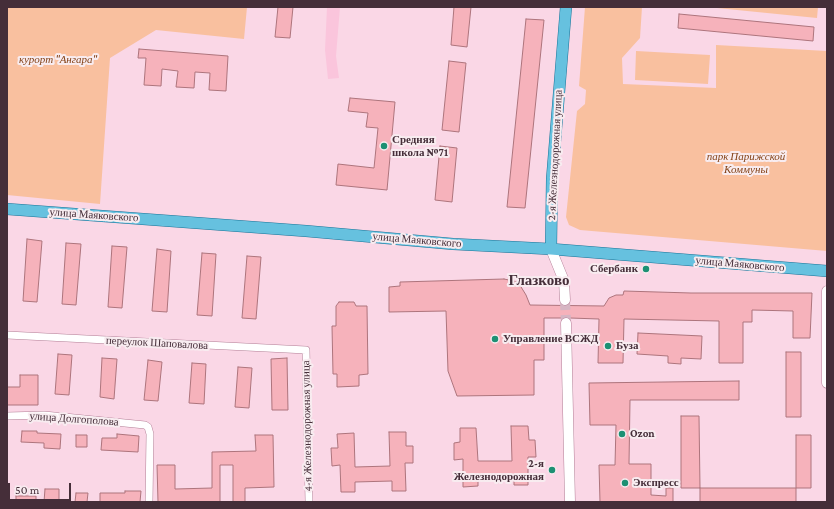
<!DOCTYPE html>
<html>
<head>
<meta charset="utf-8">
<style>
	body { margin:0 }
	#map { position:relative; width:834px; height:509px; overflow:hidden; background:#fad7e6; font-family:"Crimson Pro",serif }
	canvas { display:block }
	.frame { position:absolute; inset:0; border:8px solid #452e39; pointer-events:none }
	.scale { position:absolute; left:8px; top:483px; width:63px; height:18px; box-sizing:border-box; border:2px solid #452e39; border-top:0; padding-left:5px; font-size:12px; line-height:14px; white-space:nowrap; color:#452e39; -webkit-text-stroke:3px #f8ecf0; paint-order:stroke }
</style>
</head>
<body>
<div id="map">
<canvas width="834" height="509"></canvas>
<div class="frame"></div>
<div class="scale">50 m</div>
</div>
<script>
const g = document.querySelector('canvas').getContext('2d');
g.lineJoin = 'round';
function fill(path, color) { g.fillStyle = color; g.fill(path, 'evenodd'); }
const shape = rows => new Path2D(rows.map(r => 'M' + r).join(''));
function trace(path, color, width, dash) { g.strokeStyle = color; g.lineWidth = width; g.lineCap = dash ? 'butt' : 'round'; g.setLineDash(dash || []); g.stroke(path); }
function write(font, color, halo, rows, align = 'center') {
  g.font = font + ' "Crimson Pro",serif'; g.lineWidth = 4; g.setLineDash([]); g.textBaseline = 'middle'; g.strokeStyle = halo; g.fillStyle = color; for (const [text, x, y, turn = 0] of rows) {
    g.save(); g.translate(x, y); g.rotate((+turn || 0) * Math.PI / 180); g.textAlign = isNaN(turn) ? turn : align; if (halo) g.strokeText(text, 0, 0); g.fillText(text, 0, 0); g.restore();
  }
}
fill(shape([
	[327,7,340,7,336,56,339,78,328,79,325,50]
]), '#fac5dc');
fill(shape([
	[7,7,247,7,244,39,156,30,110,58,100,204,7,195],
	[585,7,642,7,640,38,622,58,623,84,716,88,716,45,827,51,827,251,580,230,569,225,566,217,577,111,585,104,586,90,579,86],
	[707,7,818,7,817,18],
	[636,51,710,55,708,84,635,80]
]), '#f9c09f');
const building = shape([
	[278,7,293,7,290,38,275,37,278,7],
	[454,7,471,7,467,47,451,45,454,7],
	[679,14,814,27,813,41,678,28,679,14],
	[526,19,544,20,525,208,507,207,526,19],
	[139,49,228,56,226,91,209,90,210,73,195,72,194,88,176,87,178,71,162,69,161,86,144,85,146,58,138,58,139,49],
	[449,61,466,63,459,132,442,130,449,61],
	[350,98,395,102,387,190,336,185,338,164,374,168,378,128,366,127,368,113,348,111,350,98],
	[440,146,457,148,452,202,435,200,440,146],
	[27,239,42,241,37,302,23,301,27,239],
	[66,243,81,244,76,305,62,304,66,243],
	[112,246,127,247,122,308,108,307,112,246],
	[157,249,171,251,167,312,152,311,157,249],
	[202,253,216,254,212,316,197,315,202,253],
	[247,256,261,257,256,319,242,318,247,256],
	[504,279,518,282,526,295,530,305,604,306,609,298,616,295,623,295,624,291,691,293,812,293,810,338,793,338,793,311,752,310,752,322,743,322,743,363,719,363,719,321,624,319,623,363,598,363,599,319,570,318,566,317,562,318,544,318,544,360,534,360,534,395,457,396,448,371,446,311,389,312,389,287,400,286,400,282,504,279],
	[339,302,354,302,356,306,367,306,368,374,359,375,359,386,337,387,337,374,333,374,332,326,336,326,336,306,339,302],
	[638,333,702,336,701,359,681,358,681,364,668,363,668,356,637,354,638,333],
	[786,352,801,352,801,417,786,417,786,352],
	[58,354,72,355,69,395,55,394,58,354],
	[102,358,117,359,114,399,100,397,102,358],
	[287,358,288,410,272,410,271,359,287,358],
	[148,360,162,362,158,401,144,400,148,360],
	[192,363,206,364,204,404,189,403,192,363],
	[238,367,252,368,249,408,235,407,238,367],
	[20,375,38,375,38,405,7,405,7,387,20,387,20,375],
	[739,381,739,400,630,400,629,464,651,464,651,495,666,496,666,488,673,488,673,502,600,502,599,465,615,465,616,425,590,425,589,383,739,381],
	[681,416,699,416,700,488,681,488,681,416],
	[511,426,528,426,529,440,535,440,536,457,528,457,528,485,514,485,514,476,478,476,478,486,463,487,463,459,454,460,454,443,460,442,460,428,476,428,478,461,512,461,511,426],
	[22,431,37,431,37,433,61,434,60,449,44,448,44,443,21,442,22,431],
	[389,432,406,432,406,446,413,446,413,463,405,463,406,491,392,491,392,481,355,482,355,492,341,492,340,465,332,466,331,448,338,448,337,434,354,433,355,467,390,466,389,432],
	[117,434,139,436,138,452,101,450,102,438,117,438,117,434],
	[76,435,87,435,87,447,76,447,76,435],
	[255,435,273,435,274,487,245,488,245,502,233,502,233,465,220,465,220,502,158,502,157,465,175,465,175,489,212,488,212,452,256,451,255,435],
	[796,435,811,435,811,488,796,488,796,435],
	[700,488,796,488,796,502,700,502,700,488],
	[45,489,59,489,59,502,44,502,45,489],
	[125,491,141,491,140,502,100,502,100,493,125,493,125,491],
	[76,493,88,493,87,502,75,502,76,493],
	[16,496,36,496,36,502,16,502,16,496]
]);
fill(building, '#f6b2bb');
trace(building, '#ad747c', 1);
trace(shape([
	[565,300,566,323]
]), '#d6b5c3', 10, [10, 5]);
const minor = shape([
	[7,335,306,350,309,502],
	[7,416,44,415,145,425,148,427,150,434,149,502]
]);
const secondary = shape([
	[551,249,564,281,565,300],
	[827,291,827,383],
	[566,323,570,502]
]);
const primary = shape([
	[7,209,306,231,453,244,551,249,827,271],
	[551,249,552,179,566,7]
]);
trace(minor, '#b37e96', 8);
trace(secondary, '#b37e96', 11);
trace(primary, '#187397', 12);
trace(minor, '#fff', 7);
trace(secondary, '#fff', 10);
trace(primary, '#66c1df', 11);
for (const [x, y, r, color] of [
	[384,146,4,"#1c9073"],
	[646,269,4,"#1c9073"],
	[495,339,4,"#1c9073"],
	[608,346,4,"#1c9073"],
	[622,434,4,"#1c9073"],
	[552,470,4,"#1c9073"],
	[625,483,4,"#1c9073"]
]) { const dot = new Path2D(); dot.arc(x, y, r, 0, 2 * Math.PI); g.fillStyle = color; g.fill(dot); trace(dot, '#f8ecf0', 1.5); }
write('italic 11px', '#844318', '#f8ecf0', [
	["курорт \"Ангара\"",58,60],
	["парк Парижской",746,157],
	["Коммуны",746,170]
]);
write('bold 11px', '#452e39', '#f8ecf0', [
	["Средняя",392,140],
	["школа №71",392,153],
	["Сбербанк",638,269,"right"],
	["Управление ВСЖД",503,339],
	["Буза",616,346],
	["Ozon",630,434],
	["2-я",544,464,"right"],
	["Железнодорожная",544,477,"right"],
	["Экспресс",633,483]
], 'left');
write('11px', '#452e39', '#f8ecf0', [
	["2-я Железнодорожная улица",555,155,-87],
	["улица Маяковского",94,215,4],
	["улица Маяковского",417,240,5],
	["улица Маяковского",740,264,5],
	["переулок Шаповалова",157,343,3],
	["улица Долгополова",74,419,4],
	["4-я Железнодорожная улица",307,426,-91]
]);
write('bold 15px', '#452e39', '#f8ecf0', [
	["Глазково",539,280]
]);
</script>
</body>
</html>
